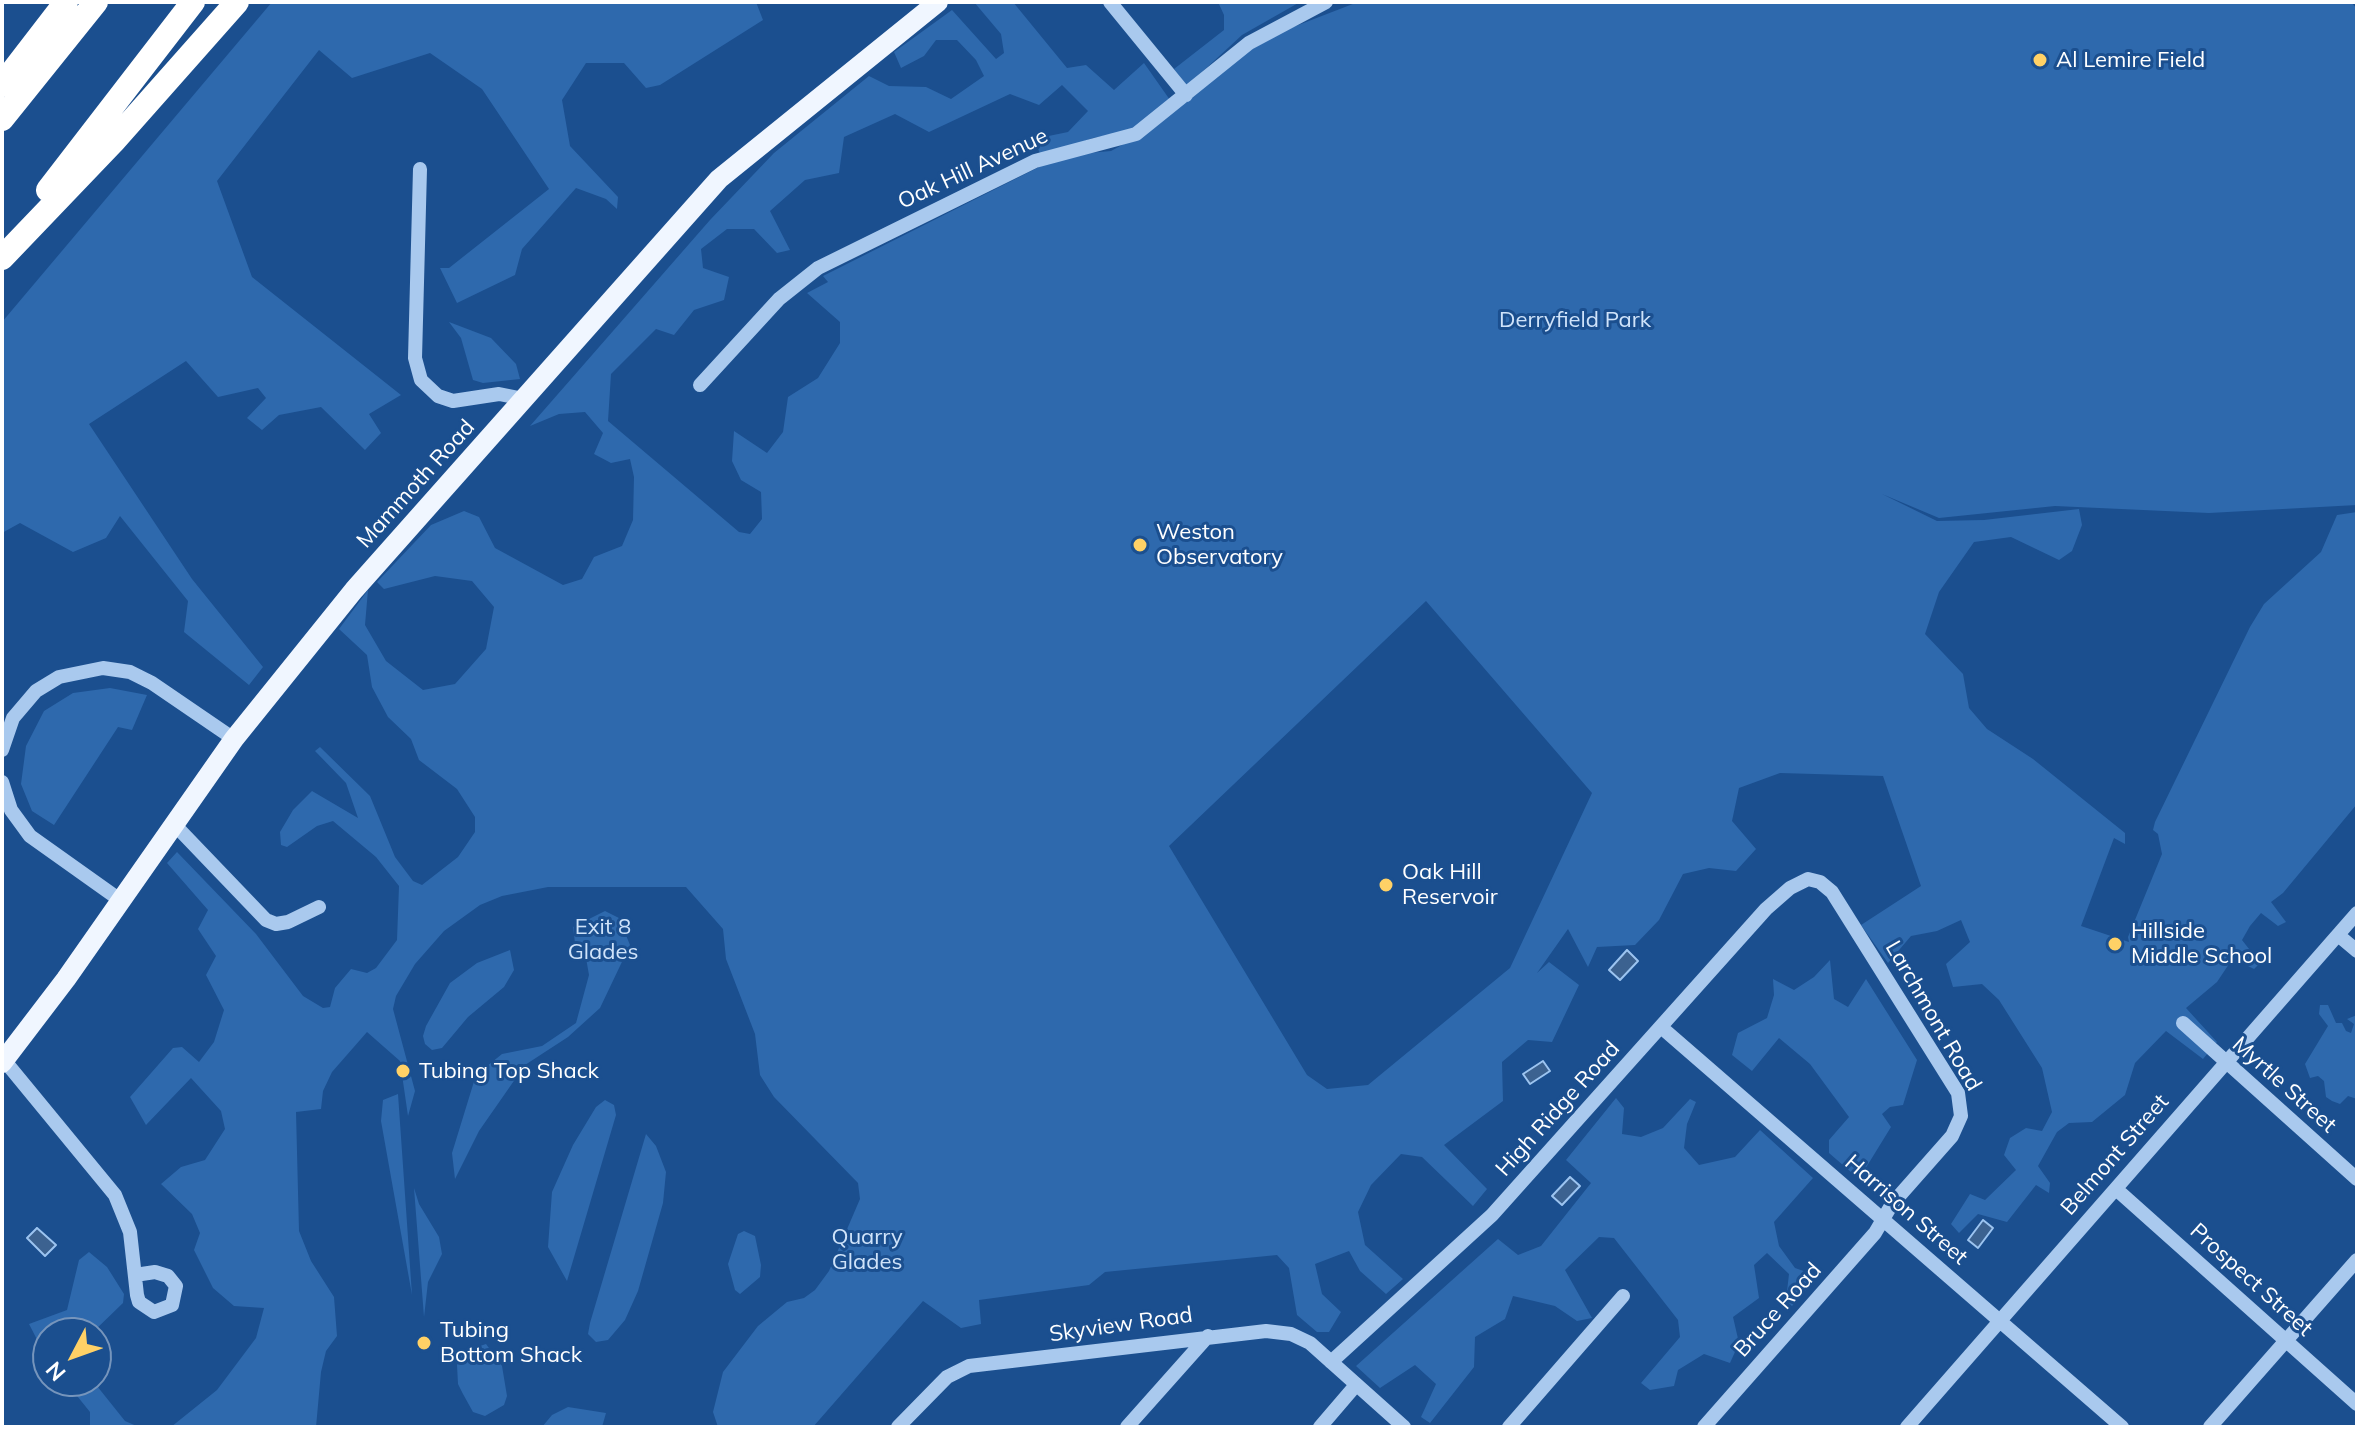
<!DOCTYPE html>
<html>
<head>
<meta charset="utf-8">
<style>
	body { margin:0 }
	#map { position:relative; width:2359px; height:1429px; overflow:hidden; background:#1b4f8f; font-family:Mulish,sans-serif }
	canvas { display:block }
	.frame { position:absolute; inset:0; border:4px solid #fff; pointer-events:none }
	.north { position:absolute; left:32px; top:1317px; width:80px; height:80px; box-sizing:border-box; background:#1b4f8f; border:2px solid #7695bc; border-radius:50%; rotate:229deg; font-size:22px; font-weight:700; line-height:32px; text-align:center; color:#fff }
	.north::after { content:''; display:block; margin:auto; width:28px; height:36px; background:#ffd166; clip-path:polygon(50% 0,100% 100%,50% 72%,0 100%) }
</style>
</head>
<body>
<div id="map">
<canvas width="2359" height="1429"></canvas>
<div class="frame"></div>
<div class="north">N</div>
</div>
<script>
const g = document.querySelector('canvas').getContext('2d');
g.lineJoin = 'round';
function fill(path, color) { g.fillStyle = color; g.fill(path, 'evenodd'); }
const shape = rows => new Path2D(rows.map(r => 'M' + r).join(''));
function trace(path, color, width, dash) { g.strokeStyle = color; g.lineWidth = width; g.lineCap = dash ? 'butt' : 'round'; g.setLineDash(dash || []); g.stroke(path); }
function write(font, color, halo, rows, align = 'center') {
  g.font = font + ' Mulish,sans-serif'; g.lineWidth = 6; g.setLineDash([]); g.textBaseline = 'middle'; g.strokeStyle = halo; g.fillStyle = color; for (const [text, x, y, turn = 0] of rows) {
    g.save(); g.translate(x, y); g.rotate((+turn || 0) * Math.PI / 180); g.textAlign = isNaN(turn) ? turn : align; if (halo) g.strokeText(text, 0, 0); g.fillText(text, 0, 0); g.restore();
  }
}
fill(shape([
	[272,2,756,2,763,20,660,85,646,88,624,63,586,63,562,100,570,146,618,197,617,209,606,199,576,188,522,249,515,275,457,303,440,268,449,268,549,189,482,89,430,53,352,78,319,50,217,181,252,277,401,395,369,414,381,433,365,450,321,407,279,415,262,430,247,418,266,398,258,388,218,397,186,361,89,424,192,579,263,667,249,685,184,632,188,601,120,516,106,538,73,552,20,523,2,533,2,322],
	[974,2,1013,2,1067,68,1086,65,1114,90,1144,63,1170,100,1137,129,1093,138,1041,156,1034,139,1068,132,1088,111,1062,85,1039,105,1010,94,929,132,895,114,844,137,839,173,805,180,770,211,790,250,777,253,754,229,727,229,701,249,703,268,729,277,724,300,694,310,674,335,656,329,611,374,608,421,739,532,750,534,762,519,761,492,741,480,732,461,734,431,767,453,783,432,788,397,818,378,840,343,840,322,807,293,828,282,823,276,1043,165,1077,154,1111,151,1155,127,1245,53,1288,29,1358,2,2351,2,2357,9,2357,505,2209,513,2055,506,1939,518,1882,494,1937,521,1984,520,2079,509,2082,525,2072,551,2059,560,2011,537,1974,542,1939,592,1925,634,1963,674,1969,708,1987,729,2033,759,2125,833,2125,844,2114,838,2081,926,2129,942,2128,937,2162,854,2158,834,2153,830,2155,822,2250,627,2264,604,2321,552,2337,515,2357,512,2357,804,2283,893,2271,902,2286,922,2278,926,2261,913,2250,926,2242,940,2260,963,2254,969,2240,962,2229,964,2217,982,2186,1008,2217,1042,2203,1059,2166,1031,2135,1063,2125,1095,2092,1122,2069,1123,2057,1132,2038,1166,2050,1183,2049,1193,2036,1185,2007,1222,1978,1214,1959,1233,1951,1224,1970,1194,1985,1200,2016,1170,2004,1155,2010,1138,2026,1128,2042,1131,2052,1112,2042,1068,1999,1000,1982,984,1953,987,1946,964,1970,942,1961,920,1937,931,1911,936,1888,963,1861,925,1921,886,1883,776,1780,773,1739,788,1732,821,1756,849,1736,871,1709,868,1683,874,1659,920,1635,945,1597,947,1588,967,1568,929,1537,973,1549,962,1579,985,1552,1042,1528,1040,1502,1062,1503,1101,1444,1145,1487,1189,1473,1206,1422,1157,1401,1154,1371,1185,1358,1212,1365,1245,1403,1279,1386,1294,1360,1271,1349,1251,1315,1264,1322,1294,1341,1312,1329,1332,1317,1332,1297,1315,1289,1268,1277,1255,1105,1272,1089,1285,979,1300,981,1324,961,1328,923,1301,813,1427,718,1427,713,1412,723,1372,758,1326,787,1302,804,1298,815,1290,829,1271,860,1199,858,1183,774,1097,760,1075,755,1034,726,959,723,929,686,887,548,887,502,896,480,905,444,931,415,964,396,996,393,1009,415,1091,408,1116,400,1061,367,1032,332,1072,323,1091,321,1109,296,1112,299,1231,311,1261,334,1297,337,1336,326,1351,321,1372,316,1427,171,1427,217,1390,256,1338,264,1308,234,1306,213,1288,194,1250,200,1233,192,1214,161,1184,181,1167,205,1160,225,1129,221,1111,191,1078,146,1125,130,1097,173,1048,182,1047,199,1062,214,1042,224,1010,206,975,216,956,198,929,208,910,167,863,177,852,256,934,303,996,323,1008,330,1007,335,988,351,969,367,973,376,968,397,940,399,886,376,857,333,821,317,826,287,847,281,845,280,832,293,810,312,791,358,818,346,783,315,751,320,747,370,796,395,857,413,881,422,885,458,857,475,832,475,817,457,789,419,760,411,739,388,717,372,687,367,655,339,629,368,590,365,625,386,661,423,690,455,684,486,649,494,607,472,581,435,576,384,589,377,582,431,525,464,511,479,517,495,548,563,585,582,579,594,557,622,546,633,520,634,477,630,459,611,463,594,454,603,433,585,412,559,414,530,426,710,220,774,153,869,76,889,86,926,87,951,99,984,76,976,60,957,40,936,40,924,56,901,68,894,52,952,10,996,59,1004,53,1001,34],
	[1426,601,1592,793,1510,968,1368,1085,1327,1089,1307,1075,1169,846],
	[1218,2,1300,2,1242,35,1187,86,1174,69,1224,30,1224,15],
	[449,322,491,338,516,364,520,379,483,383,473,380,461,338],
	[110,688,147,695,132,730,118,727,54,825,32,811,21,784,26,746,44,711,73,693],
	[605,911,619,918,630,945,600,1008,568,1037,525,1065,479,1131,455,1179,452,1153,476,1075,502,1054,542,1046,576,1023,589,975,586,958,575,943,573,927],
	[510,950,514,970,504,987,468,1017,442,1048,432,1050,425,1044,423,1036,426,1026,450,983,477,963],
	[1830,960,1834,999,1848,1007,1866,979,1917,1060,1903,1105,1890,1107,1882,1114,1891,1127,1859,1179,1829,1153,1829,1140,1849,1117,1810,1064,1779,1038,1752,1071,1732,1055,1738,1033,1767,1018,1774,995,1773,979,1794,990,1814,977],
	[2320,1005,2328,1005,2336,1023,2342,1023,2346,1031,2351,1033,2354,1024,2347,1019,2357,1015,2357,1099,2348,1096,2340,1104,2332,1101,2326,1097,2324,1081,2318,1076,2310,1078,2305,1064,2328,1026,2319,1014],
	[398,1094,412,1295,381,1121,383,1100],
	[1616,1098,1624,1108,1622,1134,1641,1137,1663,1128,1690,1099,1696,1102,1687,1124,1684,1148,1699,1165,1735,1157,1760,1130,1813,1178,1774,1222,1779,1246,1795,1268,1818,1276,1792,1306,1786,1300,1789,1274,1767,1253,1754,1265,1759,1298,1733,1317,1739,1343,1730,1363,1704,1354,1678,1370,1674,1386,1650,1390,1641,1383,1680,1337,1678,1320,1614,1238,1599,1237,1565,1270,1592,1318,1577,1321,1555,1306,1513,1296,1505,1319,1475,1337,1474,1367,1430,1423,1421,1417,1436,1384,1415,1365,1380,1388,1356,1366,1498,1239,1518,1255,1541,1246,1591,1183,1566,1160],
	[605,1100,614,1105,616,1115,567,1281,548,1247,552,1192,573,1145,596,1107],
	[646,1134,656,1146,666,1172,663,1203,638,1291,625,1320,608,1340,596,1342,588,1334,590,1323],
	[414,1188,419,1204,439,1237,442,1254,428,1282,424,1317],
	[744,1231,755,1236,761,1265,760,1277,740,1294,735,1290,728,1264,738,1234],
	[89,1252,107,1267,124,1294,123,1303,92,1333,48,1333,48,1361,29,1324,67,1310,79,1260],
	[486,1344,502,1366,507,1396,504,1405,485,1416,473,1412,463,1394,458,1384,457,1365,462,1352],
	[65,1381,93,1381,125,1421,139,1427,90,1427,90,1412],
	[568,1407,606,1413,602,1427,542,1427,552,1415]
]), '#2e69ad');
const water = shape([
	[1627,950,1638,961,1620,980,1609,970,1627,950],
	[1543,1061,1550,1071,1530,1084,1523,1074,1543,1061],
	[1570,1177,1580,1186,1562,1205,1552,1196,1570,1177],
	[1983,1220,1993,1228,1978,1248,1968,1240,1983,1220],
	[37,1228,56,1245,45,1256,27,1238,37,1228]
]);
fill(water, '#3c6290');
trace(water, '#9cc4f0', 2);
trace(shape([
	[1110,2,1186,95],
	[420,169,415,358,421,380,438,396,453,401,499,394,524,399],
	[700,385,779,299,818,268,1035,161,1136,134,1249,43,1326,2],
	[2,750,13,718,36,691,59,677,103,668,130,672,152,683,234,739],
	[2,782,11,810,30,836,120,900],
	[173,823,266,920,276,924,288,922,319,907],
	[2338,935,2357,951],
	[2183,1023,2357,1179],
	[1661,1027,2122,1427],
	[4,1060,115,1195,130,1232,137,1295,139,1302,154,1312,172,1305,176,1286,168,1276,155,1272,135,1275],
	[2116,1189,2357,1404],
	[1331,1362,1492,1215,1766,909,1790,888,1808,879,1820,882,1832,892,1958,1093,1961,1116,1952,1136,1892,1204,1875,1233,1704,1427],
	[898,1427,947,1377,969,1366,1266,1331,1291,1334,1310,1343,1404,1427],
	[1127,1427,1208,1336],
	[1320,1427,1356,1385],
	[1509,1427,1623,1296],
	[1907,1427,2357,913],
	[2210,1427,2357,1260]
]), '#a9c9ee', 14);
trace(shape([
	[2,1063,66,979,234,739,354,590,719,179,938,2]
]), '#f0f6ff', 20);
trace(shape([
	[2,85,66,2],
	[2,119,96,2],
	[48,190,193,2],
	[2,258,113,142,237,2]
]), '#fff', 24);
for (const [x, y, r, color] of [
	[2040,60,8,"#ffd166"],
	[1140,545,8,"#ffd166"],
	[1386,885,8,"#ffd166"],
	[2115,944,8,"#ffd166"],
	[403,1071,8,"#ffd166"],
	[424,1343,8,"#ffd166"]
]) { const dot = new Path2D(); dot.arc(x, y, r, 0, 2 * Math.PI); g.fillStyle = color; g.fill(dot); trace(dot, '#1b4f8f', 3); }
write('22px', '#fff', '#1b4f8f', [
	["Al Lemire Field",2056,60],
	["Weston",1156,532],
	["Observatory",1156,557],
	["Oak Hill",1402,872],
	["Reservoir",1402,897],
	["Hillside",2131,931],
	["Middle School",2131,956],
	["Tubing Top Shack",419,1071],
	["Tubing",440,1330],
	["Bottom Shack",440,1355]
], 'left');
write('22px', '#fff', '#1b4f8f', [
	["Oak Hill Avenue",973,169,-25],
	["Mammoth Road",416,484,-48],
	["Larchmont Road",1933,1016,60],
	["Myrtle Street",2284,1085,42],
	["High Ridge Road",1558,1109,-48],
	["Belmont Street",2115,1155,-49],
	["Harrison Street",1906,1210,41],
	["Prospect Street",2251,1280,42],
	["Bruce Road",1778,1310,-48],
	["Skyview Road",1121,1325,-8]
]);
write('22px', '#cfe3fa', '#1b4f8f', [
	["Derryfield Park",1575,320],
	["Exit 8",603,927],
	["Glades",603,952],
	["Quarry",867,1237],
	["Glades",867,1262]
]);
</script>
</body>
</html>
